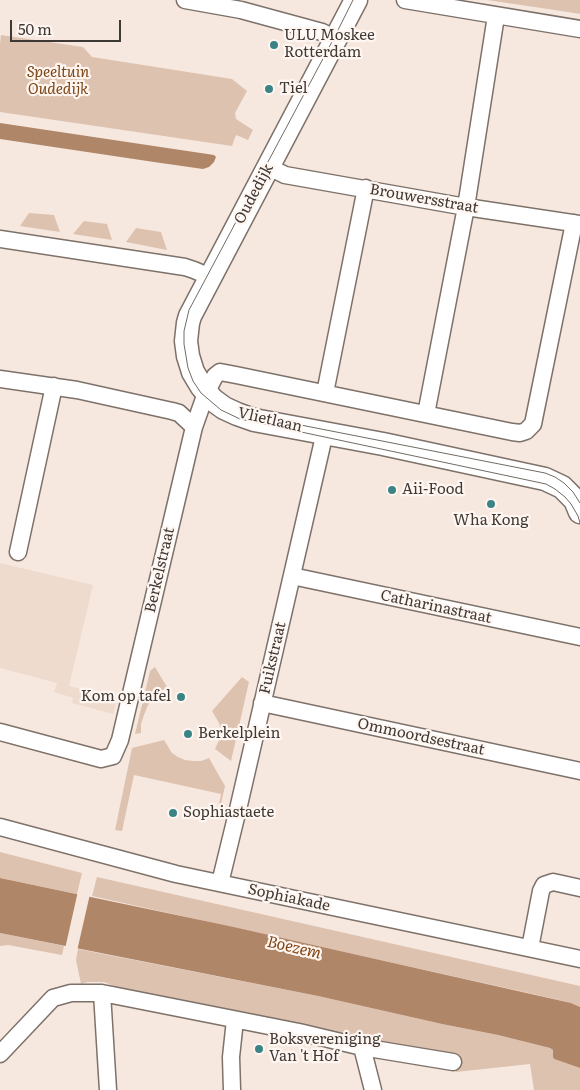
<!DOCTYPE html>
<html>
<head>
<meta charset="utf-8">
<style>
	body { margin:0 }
	#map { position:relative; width:580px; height:1090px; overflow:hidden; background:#f6e8df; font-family:Literata,serif }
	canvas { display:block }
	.scale { position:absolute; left:10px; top:20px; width:111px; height:22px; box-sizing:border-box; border:2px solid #3e3935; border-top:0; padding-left:6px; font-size:15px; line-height:18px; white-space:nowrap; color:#3e3935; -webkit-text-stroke:4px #fff6f1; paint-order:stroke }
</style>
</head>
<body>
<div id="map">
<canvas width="580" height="1090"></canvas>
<div class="scale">50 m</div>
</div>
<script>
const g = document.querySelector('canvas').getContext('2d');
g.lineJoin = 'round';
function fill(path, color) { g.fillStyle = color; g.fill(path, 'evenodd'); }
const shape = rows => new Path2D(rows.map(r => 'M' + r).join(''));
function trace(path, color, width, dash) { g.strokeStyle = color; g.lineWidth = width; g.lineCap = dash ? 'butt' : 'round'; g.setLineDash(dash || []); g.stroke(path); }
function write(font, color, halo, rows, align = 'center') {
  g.font = font + ' Literata,serif'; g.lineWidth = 4.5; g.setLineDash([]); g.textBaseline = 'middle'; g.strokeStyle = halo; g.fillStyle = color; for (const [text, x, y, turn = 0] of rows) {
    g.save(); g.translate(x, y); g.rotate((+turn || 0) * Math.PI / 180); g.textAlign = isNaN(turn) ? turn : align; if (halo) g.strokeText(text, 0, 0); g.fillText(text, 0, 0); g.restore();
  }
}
fill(shape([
	[0,563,93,585,69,686,117,698,113,714,72,703,73,698,54,692,57,683,0,668]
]), '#efdbcd');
fill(shape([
	[487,0,580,0,580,14,568,12],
	[1,35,83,47,92,57,232,79,247,91,235,113,236,119,253,130,248,140,236,135,232,146,0,112,0,44],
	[29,213,54,215,60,232,20,226],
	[84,221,107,224,112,240,73,234],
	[136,228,161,232,167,250,126,242],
	[155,667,167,687,158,693,148,705,144,715,141,724,141,733,135,734,150,671],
	[242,677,249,682,231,761,215,749,220,738,221,730,219,723,212,711],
	[164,740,172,753,178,757,185,760,193,761,201,761,209,758,225,786,221,804,219,804,221,794,134,775,122,831,115,830,132,748],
	[0,852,82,873,77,894,0,878],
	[97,877,580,986,580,1007,571,1003,533,994,92,896],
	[0,933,64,946,62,955,8,945,0,946],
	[78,949,318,996,442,1024,498,1035,550,1048,553,1050,553,1057,554,1059,580,1068,580,1090,534,1090,530,1064,456,1072,447,1059,122,989,104,982,87,982,81,984,76,960]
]), '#dec2b0');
fill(shape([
	[0,123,214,155,216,157,214,162,209,167,203,169,154,162,0,139],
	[0,878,229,926,571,1003,580,1007,580,1068,554,1059,553,1057,553,1050,550,1048,498,1035,442,1024,318,996,0,933]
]), '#b08669');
fill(shape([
	[78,891,90,894,77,951,65,949]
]), '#f6e8df');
const street = shape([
	[185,0,241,10,322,32,336,39],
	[405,0,580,29],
	[269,167,285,175,466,207,580,224],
	[0,239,185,267,194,270,210,277],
	[0,379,77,390,172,411,179,413,194,427],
	[325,393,366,188],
	[426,414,466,207,496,16],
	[18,552,54,386],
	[292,576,580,637],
	[262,703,580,771],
	[0,732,101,759,113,756,120,740,194,427,206,393,215,376,220,372,236,375,512,432,520,433,526,431,533,424,574,223],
	[0,827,176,874,580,959],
	[220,883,239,805,325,432],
	[530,948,541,891,544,885,553,882,580,888],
	[102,993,108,1090],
	[362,1047,373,1090],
	[0,1054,53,998,71,993,102,993,299,1032,362,1047,453,1062],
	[232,1090,231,1057,235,1020]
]);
const secondary = shape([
	[356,0,190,316,188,323,186,341,188,356,193,372,202,387,213,400,224,408,237,414,254,420,383,444,545,479,562,487,575,500,580,512]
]);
trace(street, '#7d7169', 19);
trace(secondary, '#7d7169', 25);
trace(street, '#fff', 16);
trace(secondary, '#fff', 22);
trace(shape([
	[353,0,334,38,189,310,184,331,184,344,188,368,193,381,201,393,221,410,240,419,546,484,555,489,565,497,571,504,578,516,580,523],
	[260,417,545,473,555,477,564,483,573,492,580,503]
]), '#726b65', 1);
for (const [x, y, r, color] of [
	[274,45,5,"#3b8486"],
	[269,89,5,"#3b8486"],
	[392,490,5,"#3b8486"],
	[491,504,5,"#3b8486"],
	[181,697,5,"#3b8486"],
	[188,734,5,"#3b8486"],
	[173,813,5,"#3b8486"],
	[259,1049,5,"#3b8486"]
]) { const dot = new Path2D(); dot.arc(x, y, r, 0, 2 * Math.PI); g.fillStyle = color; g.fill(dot); trace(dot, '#fff6f1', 2); }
write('15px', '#3e3935', '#fff6f1', [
	["ULU Moskee",284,36],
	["Rotterdam",284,53],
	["Tiel",279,89],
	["Aii-Food",402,490],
	["Wha Kong",491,521,"center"],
	["Kom op tafel",171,697,"right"],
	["Berkelplein",198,734],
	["Sophiastaete",183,813],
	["Boksvereniging",269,1040],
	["Van 't Hof",269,1057]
], 'left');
write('italic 15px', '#7c4515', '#fff6f1', [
	["Speeltuin",58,73],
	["Oudedijk",58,90]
]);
write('15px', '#3e3935', '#fff6f1', [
	["Oudedijk",254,194,-62],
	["Brouwersstraat",424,199,10],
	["Vlietlaan",270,420,13],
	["Berkelstraat",160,570,-77],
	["Catharinastraat",436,607,12],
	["Fuikstraat",273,658,-77],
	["Ommoordsestraat",421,737,12],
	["Sophiakade",289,898,12]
]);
write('italic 16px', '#7f4719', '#fff6f1', [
	["Boezem",294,948,13]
]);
</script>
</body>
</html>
